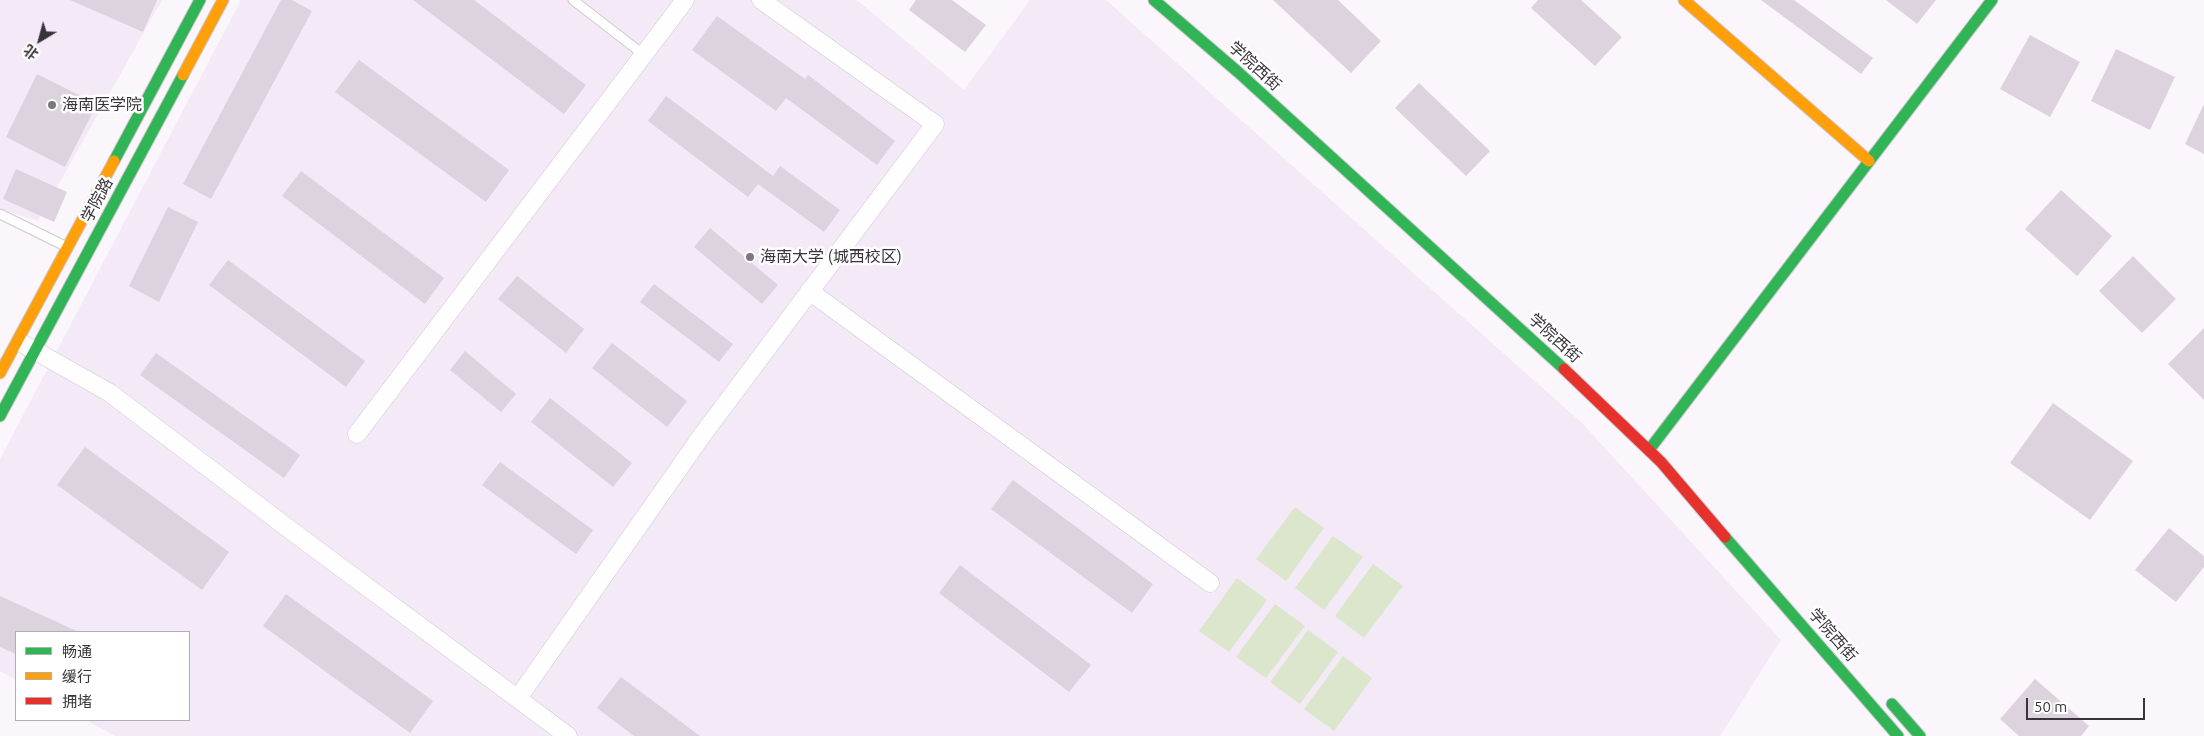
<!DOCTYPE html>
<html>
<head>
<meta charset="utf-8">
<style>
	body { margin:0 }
	#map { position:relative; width:2204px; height:736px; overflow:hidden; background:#fbf6fb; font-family:Ubuntu,"Noto Sans SC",sans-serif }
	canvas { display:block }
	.legend { position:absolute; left:15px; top:631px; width:175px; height:90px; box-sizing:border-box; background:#fff; border:1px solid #afaeb0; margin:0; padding:6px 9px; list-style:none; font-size:15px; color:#383439 }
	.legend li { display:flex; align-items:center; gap:10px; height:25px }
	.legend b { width:25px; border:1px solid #afaeb0 }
	.north { position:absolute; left:15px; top:15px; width:50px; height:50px; -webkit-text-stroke:4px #fff; paint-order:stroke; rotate:217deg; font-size:14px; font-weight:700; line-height:20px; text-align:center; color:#383439 }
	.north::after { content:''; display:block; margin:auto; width:18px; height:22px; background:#383439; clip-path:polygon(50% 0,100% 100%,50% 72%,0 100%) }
	.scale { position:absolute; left:2026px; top:698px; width:119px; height:22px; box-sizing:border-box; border:2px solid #383439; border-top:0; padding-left:6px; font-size:15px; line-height:18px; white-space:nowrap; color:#383439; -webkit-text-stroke:4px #fff; paint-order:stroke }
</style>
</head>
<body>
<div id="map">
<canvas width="2204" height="736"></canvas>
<ul class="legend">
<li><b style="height:6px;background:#30b455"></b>畅通</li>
<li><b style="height:6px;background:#ff9f0a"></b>缓行</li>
<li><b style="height:6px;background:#e5322d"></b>拥堵</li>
</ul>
<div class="north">北</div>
<div class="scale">50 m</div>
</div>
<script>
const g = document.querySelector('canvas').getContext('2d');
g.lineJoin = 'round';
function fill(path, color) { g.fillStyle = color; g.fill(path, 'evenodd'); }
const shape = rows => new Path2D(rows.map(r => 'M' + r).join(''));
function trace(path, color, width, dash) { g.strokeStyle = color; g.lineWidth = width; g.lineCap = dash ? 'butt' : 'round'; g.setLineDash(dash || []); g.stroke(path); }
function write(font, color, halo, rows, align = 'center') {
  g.font = font + ' Ubuntu,"Noto Sans SC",sans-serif'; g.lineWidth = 5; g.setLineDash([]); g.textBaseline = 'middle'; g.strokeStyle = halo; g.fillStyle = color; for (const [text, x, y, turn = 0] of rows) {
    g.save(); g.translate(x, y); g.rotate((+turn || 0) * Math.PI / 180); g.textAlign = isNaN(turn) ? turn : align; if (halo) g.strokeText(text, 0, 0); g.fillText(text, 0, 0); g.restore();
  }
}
fill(shape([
	[0,0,162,0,38,221,0,209],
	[241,0,857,0,964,90,1030,0,1106,0,1582,423,1781,640,1720,736,115,736,86,720,189,720,189,632,16,632,16,680,0,671,0,459]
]), '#f4eaf7');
fill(shape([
	[1295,507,1324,528,1286,581,1256,559],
	[1333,536,1363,557,1324,610,1295,588],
	[1373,564,1403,586,1364,638,1335,616],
	[1237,578,1267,600,1229,652,1199,631],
	[1275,604,1305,626,1266,678,1236,657],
	[1308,630,1338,652,1300,704,1270,682],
	[1343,656,1372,678,1334,731,1304,709]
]), '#dbe6cd');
fill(shape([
	[70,0,157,0,143,32],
	[281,0,292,0,312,11,211,199,183,184],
	[413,0,474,0,586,85,564,114],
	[916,0,952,0,986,25,965,52,909,10],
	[1273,0,1338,0,1381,41,1351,73],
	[1538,0,1581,0,1622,37,1595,66,1531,8],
	[1761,0,1794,0,1873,58,1861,74],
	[1886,0,1936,0,1917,24],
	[717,16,805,79,808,75,895,141,877,165,786,98,776,111,692,50],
	[2030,35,2080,62,2050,117,2000,89],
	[2116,49,2175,77,2150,130,2091,101],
	[359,60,509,170,486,202,335,92],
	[37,74,97,104,65,167,6,137],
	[1419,83,1490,151,1466,176,1395,108],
	[666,96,773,176,780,166,840,210,824,232,758,184,748,197,648,121],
	[2204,104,2204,154,2185,144],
	[16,169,67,192,54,222,3,199],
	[301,171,444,278,425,304,282,196],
	[2061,190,2112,236,2077,276,2025,229],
	[168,207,198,222,159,302,129,286],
	[710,228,778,285,762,304,694,247],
	[2133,256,2176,299,2142,333,2099,291],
	[228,260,365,361,346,387,209,285],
	[517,276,584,329,566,353,498,299],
	[654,284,733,344,719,362,640,302],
	[2204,328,2204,400,2168,364],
	[612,343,687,401,667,427,592,368],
	[465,351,516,394,501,412,450,370],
	[156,353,300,455,284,478,140,375],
	[550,398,632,463,613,487,531,422],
	[2053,403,2133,461,2090,520,2010,463],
	[85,447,229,552,202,590,57,485],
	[500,462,593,530,576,554,482,485],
	[1013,480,1153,584,1132,613,991,509],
	[2169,528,2204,556,2204,567,2176,602,2135,570],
	[960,565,1091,665,1069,692,939,593],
	[286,594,433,701,410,733,263,626],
	[0,596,79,632,16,632,16,654,0,647],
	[621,677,700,736,634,736,597,708],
	[2035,679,2089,726,2081,736,2019,736,2000,719]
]), '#ddd3df');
const lane = shape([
	[573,0,644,55],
	[0,214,65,246]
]);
const street = shape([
	[809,291,1210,583],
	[25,345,110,393,293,532,568,736],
	[357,434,685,0],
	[518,698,703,434,935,124,761,0]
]);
const fast = shape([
	[1154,0,1238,72,1564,369],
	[114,161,200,0],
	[0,416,183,75],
	[1649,450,1992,0],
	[1725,537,1898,736],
	[1892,704,1920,736]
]);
const slow = shape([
	[1684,0,1869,161],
	[183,75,223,0],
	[0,373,114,161]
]);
const jam = shape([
	[1564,369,1661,462,1725,537]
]);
trace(lane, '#cecacf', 11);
trace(street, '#cecacf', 19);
trace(fast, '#cecacf', 13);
trace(slow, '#cecacf', 13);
trace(jam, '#cecacf', 13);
trace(lane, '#fefefe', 9);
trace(street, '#fefefe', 18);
trace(fast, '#30b455', 11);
trace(slow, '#ff9f0a', 11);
trace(jam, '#e5322d', 11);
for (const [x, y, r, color] of [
	[52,105,5,"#7c787d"],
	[750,257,5,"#7c787d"]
]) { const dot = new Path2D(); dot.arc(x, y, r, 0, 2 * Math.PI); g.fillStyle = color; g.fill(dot); trace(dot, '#fff', 2); }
write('16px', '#383439', '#fff', [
	["学院西街",1255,66,42],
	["学院路",97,200,-62],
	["学院西街",1555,338,42],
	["学院西街",1833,635,49]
]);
write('16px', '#383439', '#fff', [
	["海南医学院",62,105],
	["海南大学 (城西校区)",760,257]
], 'left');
</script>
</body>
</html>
